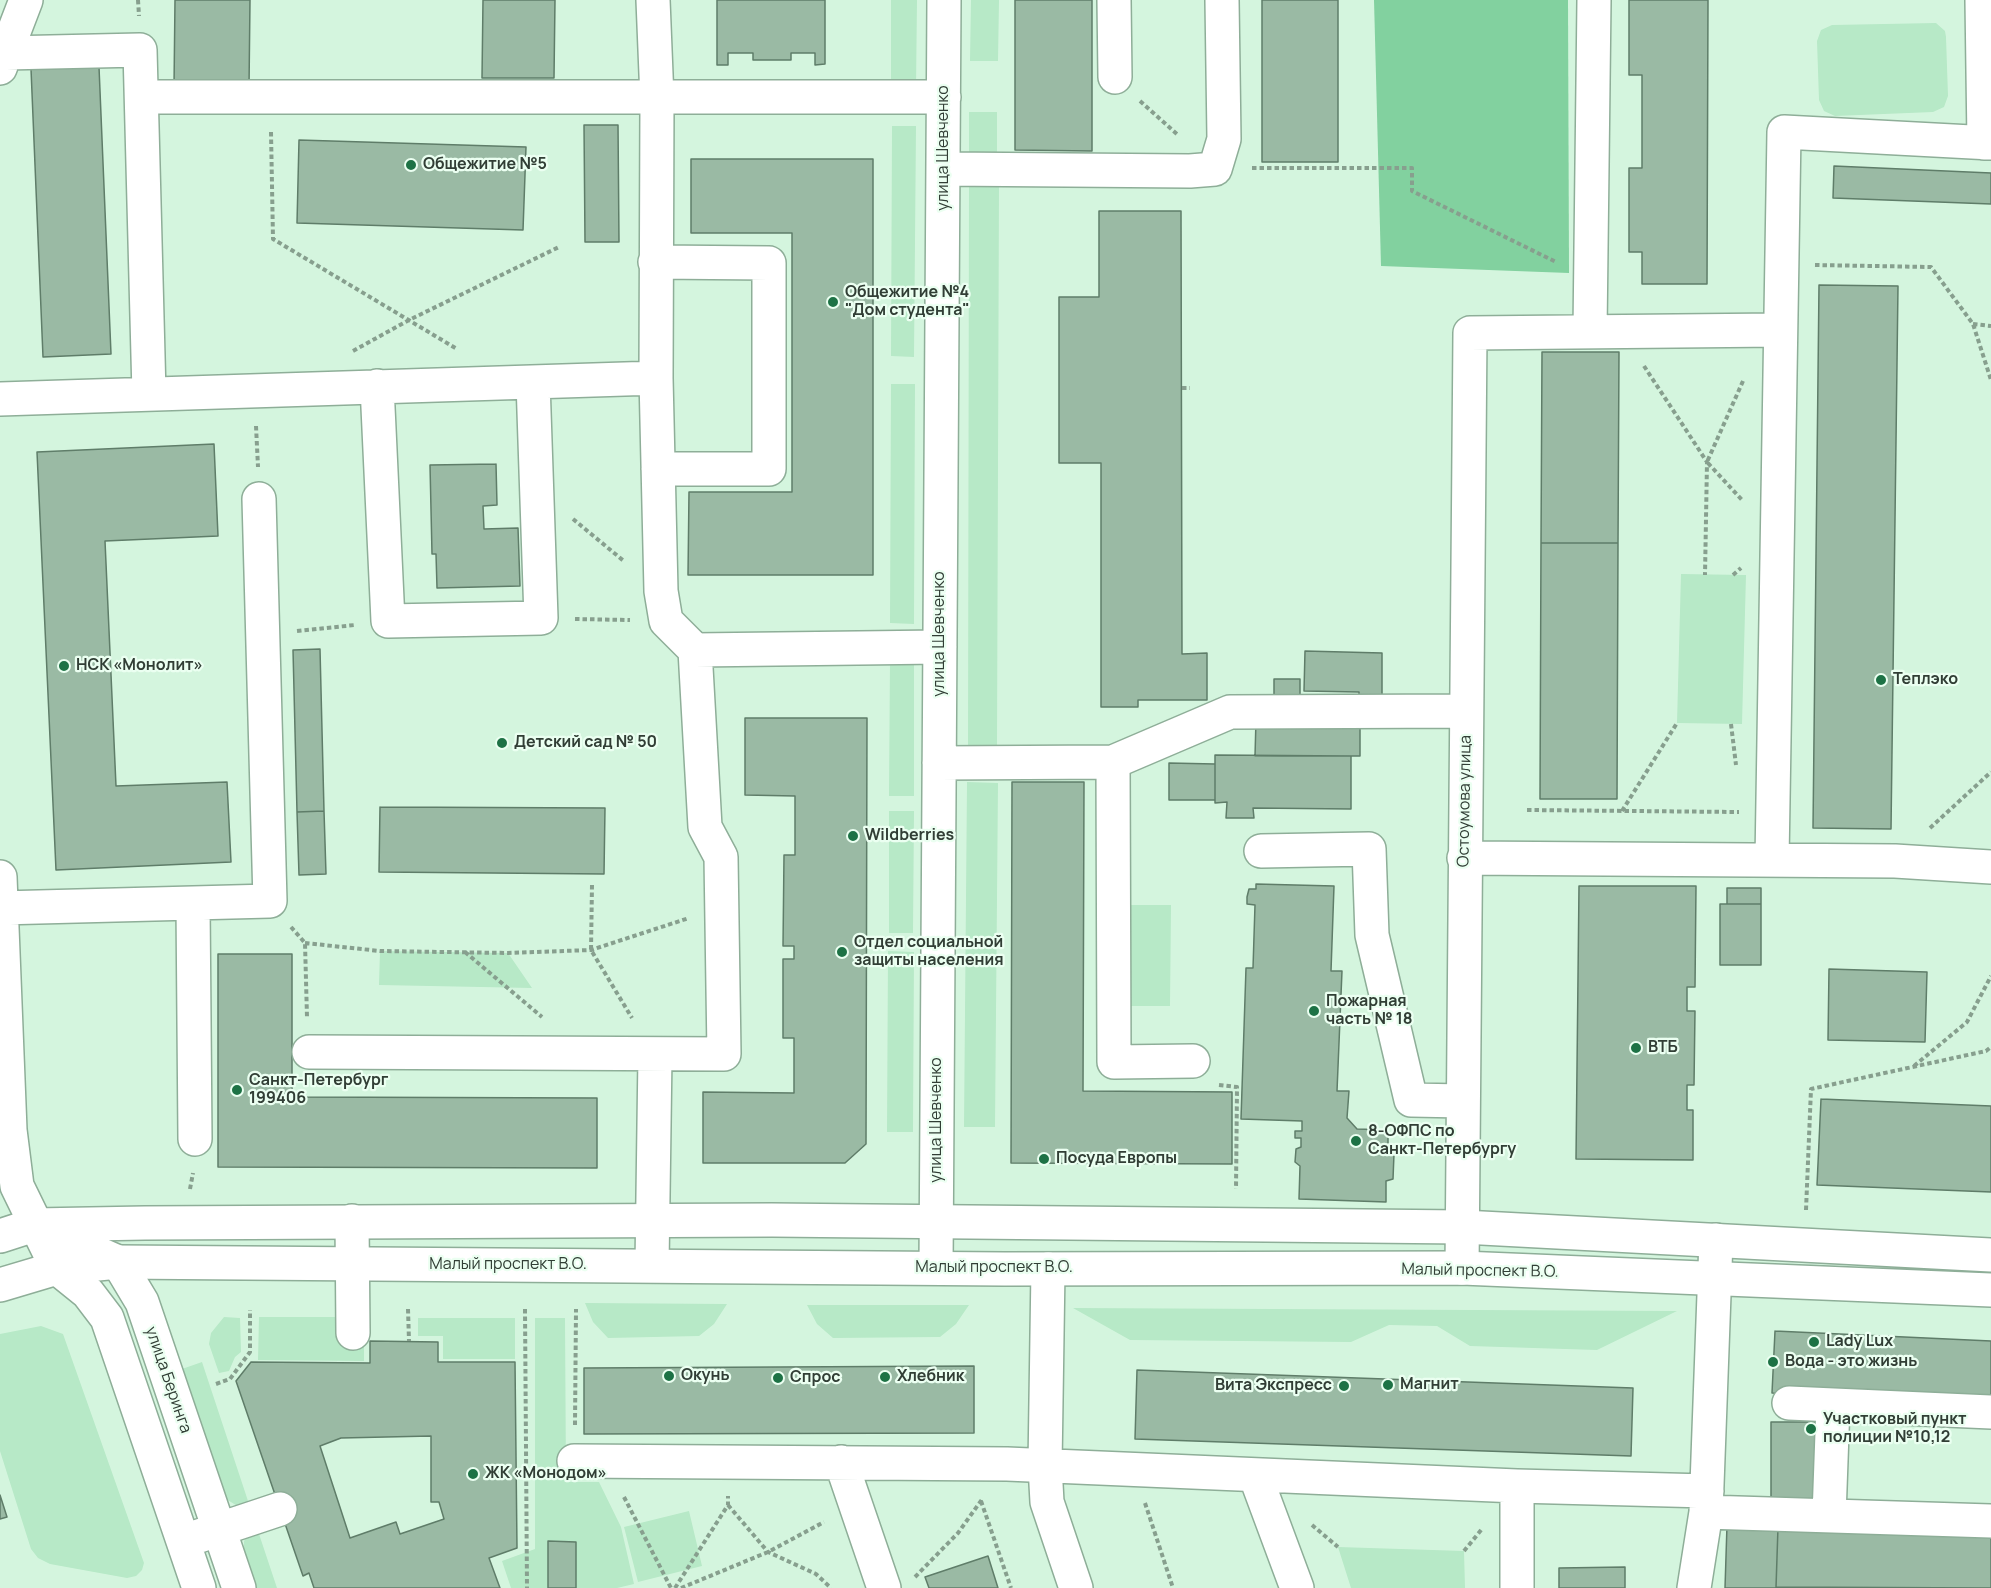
<!DOCTYPE html>
<html>
<head>
<meta charset="utf-8">
<style>
	body { margin:0 }
	canvas { display:block; background:#d4f5de }
</style>
</head>
<body>
<canvas width="1991" height="1588"></canvas>
<script>
const g = document.querySelector('canvas').getContext('2d');
g.lineJoin = 'round';
function fill(path, color) { g.fillStyle = color; g.fill(path, 'evenodd'); }
const shape = rows => new Path2D(rows.map(r => 'M' + r).join(''));
function trace(path, color, width, dash) { g.strokeStyle = color; g.lineWidth = width; g.lineCap = dash ? 'butt' : 'round'; g.setLineDash(dash || []); g.stroke(path); }
function write(font, color, halo, rows, align = 'center') {
  g.font = font + ' Manrope,sans-serif'; g.lineWidth = 4.5; g.setLineDash([]); g.textBaseline = 'middle'; g.strokeStyle = halo; g.fillStyle = color; for (const [text, x, y, turn = 0] of rows) {
    g.save(); g.translate(x, y); g.rotate((+turn || 0) * Math.PI / 180); g.textAlign = isNaN(turn) ? turn : align; if (halo) g.strokeText(text, 0, 0); g.fillText(text, 0, 0); g.restore();
  }
}
fill(shape([
	[891,0,917,0,916,89,891,90],
	[971,0,999,0,998,61,970,61],
	[1936,23,1945,31,1946,37,1948,96,1944,107,1933,112,1835,116,1824,111,1819,100,1817,41,1821,30,1832,25],
	[969,112,997,112,997,153,969,153],
	[892,126,916,126,914,357,891,356],
	[969,181,999,181,997,745,968,746],
	[891,384,915,384,914,624,890,623],
	[1681,574,1746,575,1742,724,1677,723],
	[890,660,914,660,914,796,889,796],
	[967,782,998,783,995,1127,964,1127],
	[889,811,914,811,913,933,889,933],
	[1125,905,1171,905,1170,1006,1124,1006],
	[380,951,508,953,532,988,379,985],
	[888,951,914,952,913,1132,887,1132],
	[585,1303,727,1304,714,1324,699,1336,608,1338,593,1322],
	[807,1305,969,1305,956,1324,940,1337,833,1338,817,1324],
	[1073,1308,1677,1311,1597,1350,1470,1346,1437,1326,1389,1325,1351,1342,1130,1340],
	[224,1317,240,1318,241,1352,235,1357,229,1371,219,1373,209,1344,211,1333],
	[259,1317,341,1317,340,1345,364,1345,364,1361,258,1360],
	[418,1318,515,1318,515,1359,443,1359,443,1336,418,1336],
	[535,1318,565,1318,566,1482,599,1482,621,1527,634,1584,617,1588,511,1588,502,1561,535,1549],
	[41,1326,63,1334,144,1563,142,1570,136,1576,127,1578,50,1564,38,1558,31,1549,0,1451,0,1334],
	[202,1362,249,1504,239,1507,226,1499,182,1369],
	[689,1511,702,1566,638,1582,624,1527],
	[258,1531,277,1588,257,1588,244,1549,244,1541,249,1535],
	[1338,1547,1464,1551,1465,1588,1351,1588]
]), '#b7e9c7');
fill(shape([
	[1374,0,1568,0,1569,273,1381,266]
]), '#82d19f');
const building = shape([
	[175,0,250,0,249,88,174,87,175,0],
	[483,0,555,0,554,78,482,78,483,0],
	[717,0,825,0,825,64,815,65,815,53,791,53,791,60,753,60,753,53,728,53,728,65,717,65,717,0],
	[1015,0,1092,0,1092,151,1015,150,1015,0],
	[1262,0,1338,0,1338,162,1262,162,1262,0],
	[1629,0,1708,0,1707,284,1642,284,1642,252,1629,252,1629,168,1642,168,1642,75,1629,75,1629,0],
	[99,67,111,354,43,357,31,69,99,67],
	[584,125,618,125,619,242,585,242,584,125],
	[299,140,526,147,523,230,297,223,299,140],
	[691,159,873,159,873,575,688,575,689,492,792,492,792,233,691,233,691,159],
	[1834,166,1991,173,1991,204,1833,198,1834,166],
	[1099,211,1181,211,1182,654,1207,653,1207,700,1138,700,1138,707,1101,707,1101,463,1059,463,1059,297,1099,297,1099,211],
	[1819,285,1898,286,1891,829,1813,828,1819,285],
	[1542,352,1619,352,1618,543,1541,543,1542,352],
	[214,444,218,536,105,541,116,786,227,782,231,862,56,870,37,452,214,444],
	[496,464,497,505,483,506,484,529,518,528,520,586,437,588,436,554,432,554,430,465,496,464],
	[1541,543,1618,543,1617,799,1540,799,1541,543],
	[320,649,324,811,297,812,293,650,320,649],
	[1305,651,1382,653,1382,697,1359,697,1359,692,1304,691,1305,651],
	[1274,679,1300,679,1300,701,1274,701,1274,679],
	[745,718,867,718,866,1144,845,1163,703,1163,703,1092,794,1093,794,1038,783,1038,783,959,794,959,794,946,783,946,784,855,795,855,795,796,745,795,745,718],
	[1256,720,1360,721,1360,756,1255,756,1256,720],
	[1215,755,1351,756,1351,809,1253,808,1254,818,1226,818,1227,802,1215,803,1215,755],
	[1169,763,1215,764,1215,800,1169,800,1169,763],
	[1012,782,1084,782,1083,1091,1232,1092,1232,1164,1011,1163,1012,782],
	[380,807,605,808,604,874,379,872,380,807],
	[324,811,326,874,299,875,297,812,324,811],
	[1256,884,1334,886,1331,971,1342,971,1337,1091,1349,1091,1347,1118,1357,1129,1388,1130,1388,1152,1394,1154,1393,1179,1386,1181,1386,1202,1299,1199,1300,1166,1295,1162,1296,1149,1301,1147,1301,1138,1295,1138,1295,1131,1302,1131,1302,1121,1241,1119,1246,968,1253,968,1255,905,1247,904,1247,897,1249,889,1256,889,1256,884],
	[1579,886,1696,886,1695,987,1687,987,1687,1011,1695,1011,1694,1085,1687,1085,1687,1110,1693,1110,1693,1160,1576,1159,1579,886],
	[1727,888,1761,888,1761,904,1727,904,1727,888],
	[1720,904,1761,904,1761,965,1720,965,1720,904],
	[218,954,292,954,292,1097,597,1098,597,1168,218,1167,218,954],
	[1829,969,1927,972,1925,1042,1828,1040,1829,969],
	[1821,1099,1991,1106,1991,1192,1817,1185,1821,1099],
	[1775,1331,1991,1341,1991,1403,1772,1393,1775,1331],
	[370,1341,438,1342,438,1362,515,1362,517,1548,489,1558,500,1588,314,1588,309,1573,303,1576,236,1381,251,1362,370,1363,370,1341],
	[431,1436,431,1502,439,1502,444,1519,400,1534,396,1522,350,1538,320,1446,341,1438,431,1436],
	[974,1366,974,1433,584,1434,584,1368,974,1366],
	[1137,1370,1633,1388,1631,1456,1135,1439,1137,1370],
	[1771,1422,1816,1422,1816,1508,1771,1508,1771,1422],
	[0,1495,7,1517,0,1519,0,1495],
	[1727,1525,1778,1527,1776,1588,1725,1588,1727,1525],
	[1778,1527,1991,1535,1991,1588,1776,1587,1778,1527],
	[548,1541,576,1542,576,1588,548,1588,548,1541],
	[988,1556,998,1588,929,1588,925,1577,988,1556],
	[1625,1567,1625,1588,1559,1588,1559,1568,1625,1567]
]);
fill(building, '#9abaa4');
trace(building, '#5f7d69', 1.5);
const minor = shape([
	[1114,0,1115,77],
	[1982,0,1984,143],
	[6,53,140,50,149,394],
	[0,68,26,0],
	[142,97,944,97],
	[944,169,1190,171,1215,169,1224,139,1222,0],
	[655,262,769,263,769,469,658,469],
	[1590,331,1594,0],
	[377,386,388,621,541,618,533,382],
	[0,399,656,378],
	[695,650,940,647],
	[1113,762,1114,1062,1193,1061],
	[939,763,1113,762,1230,712,1466,711],
	[1261,851,1369,849,1372,935,1411,1100,1463,1101],
	[1464,858,1895,861,1991,867],
	[1772,860,1784,132,1991,143],
	[0,877,10,1130,17,1186,57,1268,88,1293,107,1318,199,1588],
	[193,904,195,1139],
	[0,908,270,901,259,499],
	[309,1052,724,1054,721,857,705,827,695,650,666,621,661,591,656,378,657,99,653,0],
	[352,1221,353,1333],
	[34,1225,118,1262,142,1302,239,1588],
	[652,1265,655,1055],
	[936,1267,944,0],
	[1462,1268,1470,333,1779,330],
	[1048,1269,1045,1466,1047,1502,1076,1588],
	[1789,1403,1991,1412],
	[574,1461,1007,1464,1517,1486,1707,1491],
	[841,1462,884,1588],
	[1255,1475,1297,1588],
	[1517,1486,1517,1588],
	[1706,1512,1991,1521],
	[1829,1516,1833,1405],
	[199,1536,280,1509],
	[1694,1588,1706,1512,1716,1240]
]);
const major = shape([
	[0,1236,34,1225,145,1223,772,1220,1463,1227,1991,1255],
	[0,1285,57,1268,118,1262,1005,1269,1462,1268,1991,1290]
]);
trace(minor, '#8eae98', 36);
trace(major, '#8eae98', 36);
trace(shape([
	[138,0,139,16],
	[1140,101,1179,136],
	[271,132,273,239,457,349],
	[1252,168,1412,168,1412,191,1556,262],
	[1815,265,1931,267,1973,324,1991,380],
	[1973,324,1991,326],
	[353,351,409,320,559,247],
	[1644,366,1707,462,1705,575],
	[1743,381,1707,462,1743,501],
	[1182,388,1190,388],
	[256,426,258,467],
	[573,519,625,562],
	[1733,575,1741,568],
	[575,619,630,620],
	[297,631,355,625],
	[1731,724,1736,765],
	[1527,810,1739,812],
	[1622,811,1677,723],
	[1930,828,1991,772],
	[592,885,591,950,632,1018],
	[291,927,305,943,307,1017],
	[305,943,380,951,508,953,591,950,689,918],
	[465,952,542,1017],
	[1914,1066,1967,1022,1991,976],
	[1219,1085,1237,1087,1236,1189],
	[190,1189,193,1173],
	[1806,1210,1811,1089,1986,1051,1991,1047],
	[408,1309,409,1341],
	[525,1309,527,1588],
	[216,1384,230,1379,250,1352,250,1310],
	[575,1425,576,1309],
	[624,1497,671,1588],
	[981,1501,1011,1588],
	[1145,1503,1173,1588],
	[728,1505,768,1552,816,1574,831,1588],
	[1312,1525,1338,1547],
	[1464,1551,1482,1529],
	[915,1577,958,1533,983,1498],
	[675,1588,728,1505,728,1496],
	[681,1588,768,1552,824,1522]
]), '#879f8e', 4, [4.5, 3]);
trace(minor, '#fff', 33);
trace(major, '#fff', 33);
for (const [x, y, r, color] of [
	[411,165,6,"#1d7245"],
	[833,302,6,"#1d7245"],
	[64,666,6,"#1d7245"],
	[1881,680,6,"#1d7245"],
	[502,743,6,"#1d7245"],
	[853,836,6,"#1d7245"],
	[842,952,6,"#1d7245"],
	[1314,1011,6,"#1d7245"],
	[1636,1048,6,"#1d7245"],
	[237,1090,6,"#1d7245"],
	[1356,1141,6,"#1d7245"],
	[1044,1159,6,"#1d7245"],
	[1814,1342,6,"#1d7245"],
	[1773,1362,6,"#1d7245"],
	[669,1376,6,"#1d7245"],
	[885,1377,6,"#1d7245"],
	[778,1378,6,"#1d7245"],
	[1388,1385,6,"#1d7245"],
	[1344,1386,6,"#1d7245"],
	[1811,1429,6,"#1d7245"],
	[473,1474,6,"#1d7245"]
]) { const dot = new Path2D(); dot.arc(x, y, r, 0, 2 * Math.PI); g.fillStyle = color; g.fill(dot); trace(dot, '#ebfff1', 2); }
write('16px', '#313e35', '#ebfff1', [
	["улица Шевченко",944,148,-90],
	["улица Шевченко",940,634,-90],
	["Остоумова улица",1465,801,-89],
	["улица Шевченко",937,1120,-90],
	["Малый проспект В.О.",508,1265],
	["Малый проспект В.О.",994,1268],
	["Малый проспект В.О.",1480,1271,1],
	["улица Беринга",168,1380,71]
]);
write('bold 16px', '#313e35', '#ebfff1', [
	["Общежитие №5",423,165],
	["Общежитие №4",845,293],
	["\"Дом студента\"",845,311],
	["НСК «Монолит»",76,666],
	["Теплэко",1893,680],
	["Детский сад № 50",514,743],
	["Wildberries",865,836],
	["Отдел социальной",854,943],
	["защиты населения",854,961],
	["Пожарная",1326,1002],
	["часть № 18",1326,1020],
	["ВТБ",1648,1048],
	["Санкт-Петербург",249,1081],
	["199406",249,1099],
	["8-ОФПС по",1368,1132],
	["Санкт-Петербургу",1368,1150],
	["Посуда Европы",1056,1159],
	["Lady Lux",1826,1342],
	["Вода - это жизнь",1785,1362],
	["Окунь",681,1376],
	["Хлебник",897,1377],
	["Спрос",790,1378],
	["Магнит",1400,1385],
	["Вита Экспресс",1332,1386,"right"],
	["Участковый пункт",1823,1420],
	["полиции №10,12",1823,1438],
	["ЖК «Монодом»",485,1474]
], 'left');
</script>
</body>
</html>
